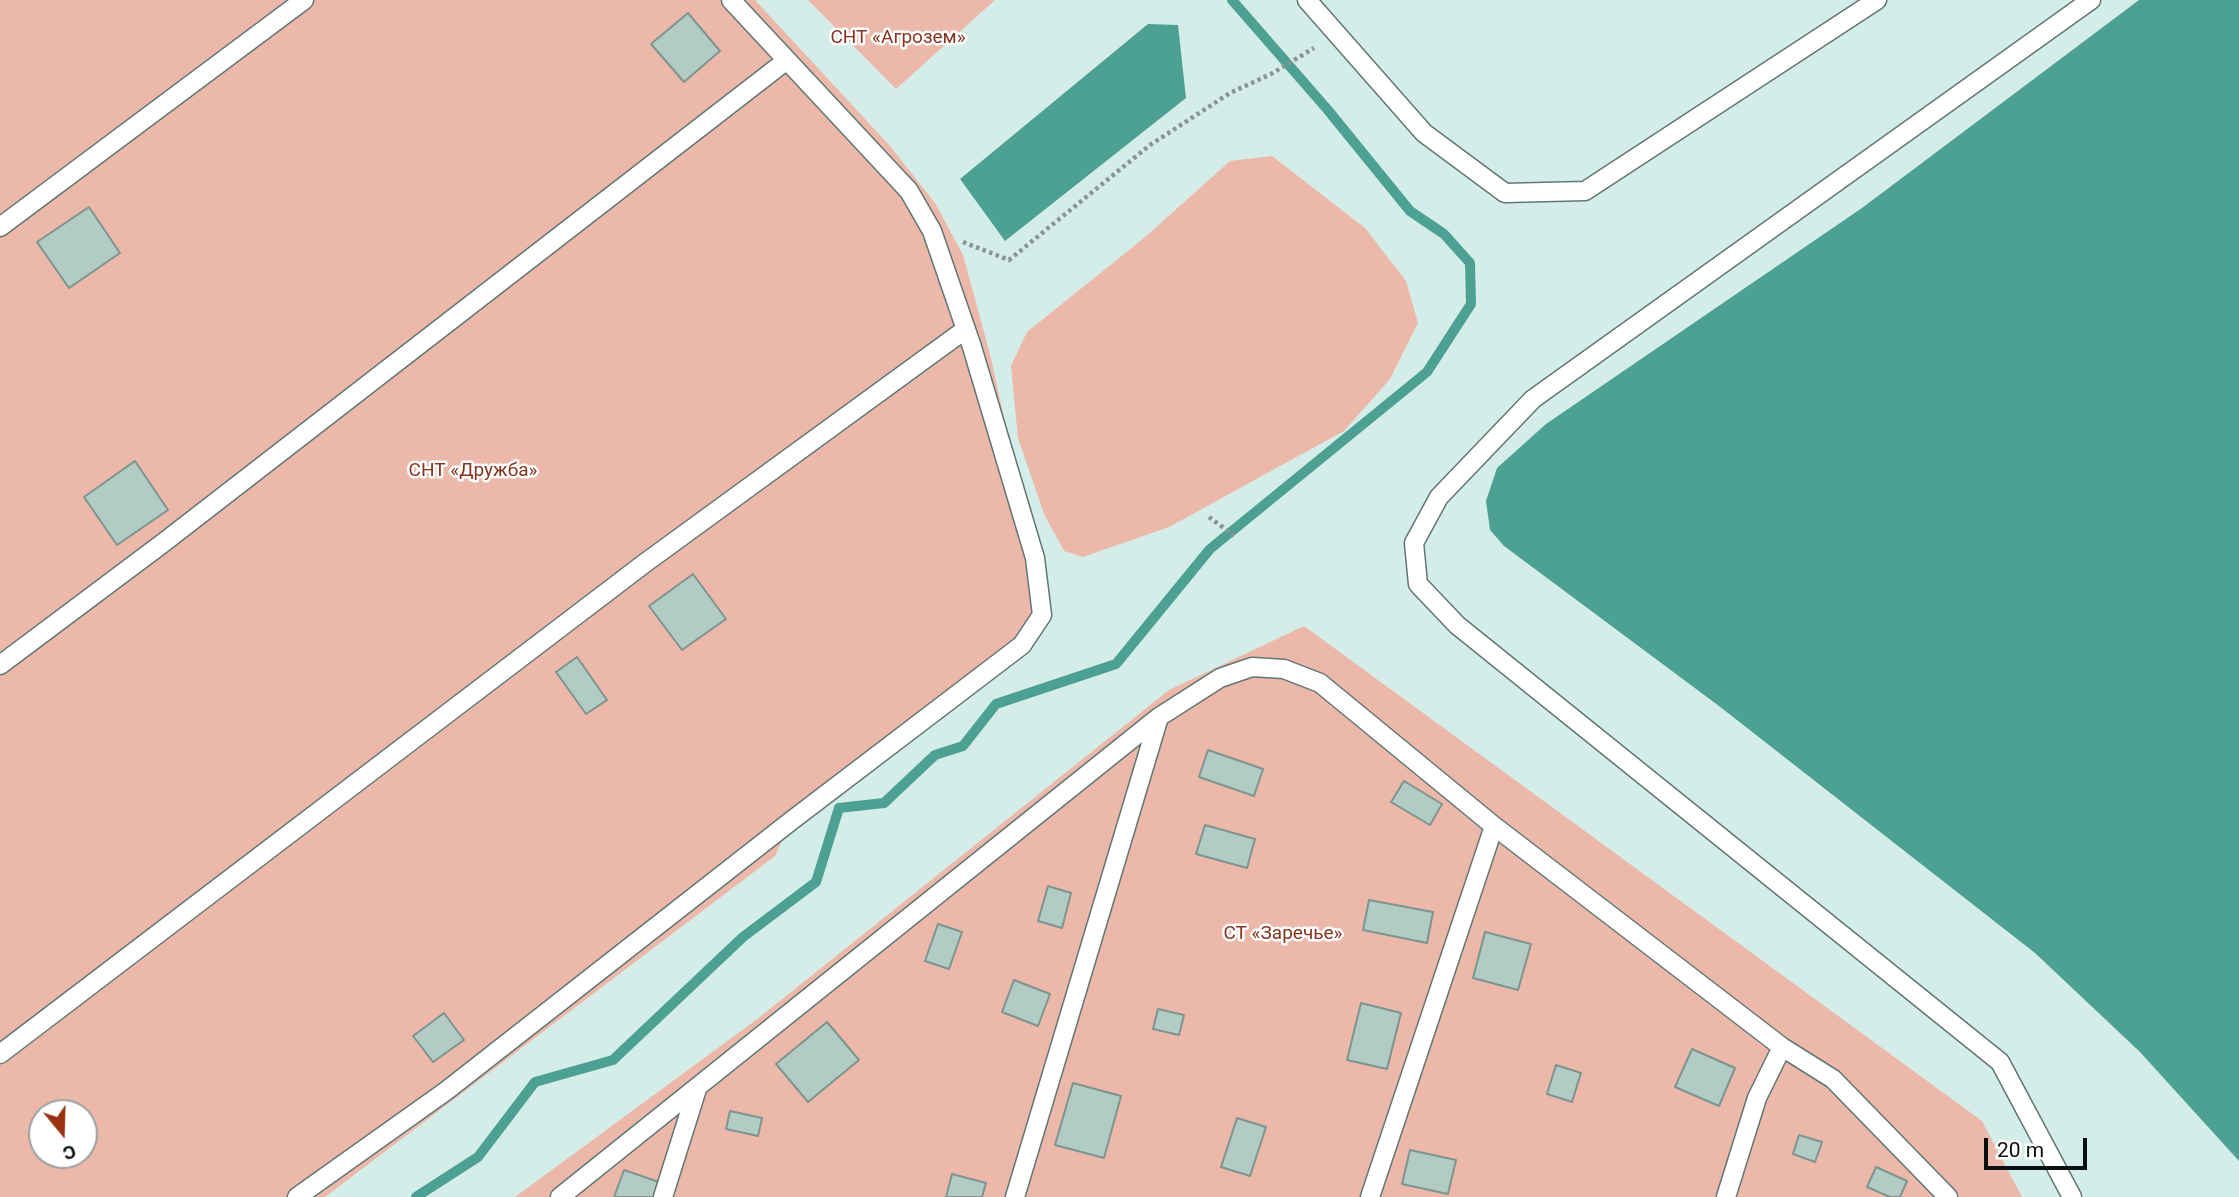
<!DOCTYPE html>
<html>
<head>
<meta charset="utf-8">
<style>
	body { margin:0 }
	#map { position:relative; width:2239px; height:1197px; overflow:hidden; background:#d5ede8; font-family:Roboto,sans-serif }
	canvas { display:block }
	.north { position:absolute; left:28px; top:1099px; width:70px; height:70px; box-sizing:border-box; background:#fff; border:2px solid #9ca09f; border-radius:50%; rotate:161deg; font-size:19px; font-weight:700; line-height:28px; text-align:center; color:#08110f }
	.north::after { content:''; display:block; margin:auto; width:24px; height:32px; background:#9a3214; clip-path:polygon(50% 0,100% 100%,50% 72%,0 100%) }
	.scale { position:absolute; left:1984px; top:1138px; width:103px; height:32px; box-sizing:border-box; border:4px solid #08110f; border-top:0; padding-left:9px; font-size:21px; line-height:24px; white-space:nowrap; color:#08110f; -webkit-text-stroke:5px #fff; paint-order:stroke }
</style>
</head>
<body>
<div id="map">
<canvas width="2239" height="1197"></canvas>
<div class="north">С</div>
<div class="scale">20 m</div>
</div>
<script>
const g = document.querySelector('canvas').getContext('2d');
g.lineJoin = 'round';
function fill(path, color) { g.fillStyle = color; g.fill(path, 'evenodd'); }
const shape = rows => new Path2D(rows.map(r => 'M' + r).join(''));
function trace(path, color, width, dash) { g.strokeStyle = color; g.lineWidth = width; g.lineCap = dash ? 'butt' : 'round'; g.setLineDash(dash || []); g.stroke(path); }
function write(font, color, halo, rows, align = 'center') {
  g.font = font + ' Roboto,sans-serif'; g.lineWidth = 5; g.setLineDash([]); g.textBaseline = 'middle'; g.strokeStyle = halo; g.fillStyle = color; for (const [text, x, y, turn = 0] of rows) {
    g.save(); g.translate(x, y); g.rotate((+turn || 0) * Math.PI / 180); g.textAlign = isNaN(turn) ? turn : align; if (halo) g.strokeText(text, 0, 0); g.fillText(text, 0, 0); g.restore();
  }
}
fill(shape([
	[0,0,755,0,890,146,935,203,963,255,990,354,1035,558,1042,615,1022,645,791,821,775,856,325,1197,0,1197],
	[42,1113,84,1113,84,1155,42,1155],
	[808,0,995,0,896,89],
	[1272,156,1365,228,1406,281,1418,323,1390,379,1344,431,1169,527,1083,557,1064,551,1044,514,1018,438,1011,366,1027,332,1144,238,1230,161],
	[1304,626,1982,1121,2022,1197,515,1197,756,1020,1169,690]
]), '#ecb8aa');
fill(shape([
	[2139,0,2239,0,2239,1161,2140,1052,2035,953,1719,706,1504,546,1490,530,1486,501,1497,468,1546,424,1862,208],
	[1148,24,1178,25,1186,98,1005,241,960,179]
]), '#4ca193');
trace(shape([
	[416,1197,478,1157,535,1082,613,1060,743,937,816,882,839,808,884,803,935,755,963,746,996,704,1116,664,1210,549,1427,372,1471,304,1470,263,1444,234,1410,211,1327,109,1232,0]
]), '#4ca193', 10);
const building = shape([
	[688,13,720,51,684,82,651,44,688,13],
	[89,207,120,253,69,288,37,242,89,207],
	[135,461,168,510,117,545,84,497,135,461],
	[693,574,726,619,682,650,649,606,693,574],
	[577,657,607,700,586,714,556,672,577,657],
	[1208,750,1263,769,1254,796,1199,777,1208,750],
	[1404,781,1442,804,1430,825,1391,802,1404,781],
	[1205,825,1255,839,1247,868,1196,854,1205,825],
	[1048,886,1071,893,1062,928,1038,921,1048,886],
	[1369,900,1433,912,1427,943,1363,930,1369,900],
	[938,924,962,932,949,969,925,961,938,924],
	[1485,932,1531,944,1518,990,1473,978,1485,932],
	[1014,980,1050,994,1038,1026,1002,1012,1014,980],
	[1361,1003,1401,1013,1387,1069,1347,1060,1361,1003],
	[1158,1009,1184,1015,1179,1035,1153,1029,1158,1009],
	[444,1013,464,1040,433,1062,413,1036,444,1013],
	[827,1022,859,1060,808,1102,776,1064,827,1022],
	[1692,1049,1735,1068,1719,1106,1675,1087,1692,1049],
	[1556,1065,1581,1073,1572,1102,1547,1094,1556,1065],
	[1073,1083,1121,1096,1104,1158,1055,1145,1073,1083],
	[730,1111,762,1118,758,1136,726,1129,730,1111],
	[1237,1118,1266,1127,1250,1176,1221,1167,1237,1118],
	[1799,1135,1822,1142,1815,1162,1793,1154,1799,1135],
	[1410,1150,1456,1160,1448,1194,1402,1184,1410,1150],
	[1876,1167,1907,1181,1900,1197,1890,1197,1867,1187,1876,1167],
	[624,1170,659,1182,654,1197,614,1197,624,1170],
	[952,1174,986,1183,982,1197,946,1197,952,1174]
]);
fill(building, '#b2cbc5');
trace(building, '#7d948f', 2);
const service = shape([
	[1307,0,1424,133,1505,193,1585,191,1877,0],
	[0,227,304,0],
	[0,665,163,543,787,60],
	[0,1054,645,563,966,329],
	[297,1197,446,1091,791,821,1022,645,1042,615,1035,558,972,347,932,231,909,191,731,0],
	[560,1197,1159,717,1220,678,1252,667,1284,669,1320,683,1494,826,1782,1047,1833,1079,1948,1197],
	[663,1197,697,1089],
	[1015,1197,1159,717],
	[1370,1197,1494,826],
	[1726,1197,1757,1098,1782,1047],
	[2072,1197,2000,1062,1457,625,1418,584,1414,543,1439,497,1533,399,2091,0]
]);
trace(service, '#617773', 21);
trace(shape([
	[963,242,1009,260,1150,145,1230,93,1271,74,1314,48],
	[1209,517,1236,537]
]), '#859793', 4.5, [3.5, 3.5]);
trace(service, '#fff', 18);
write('19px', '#85351f', '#fff', [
	["СНТ «Агрозем»",898,38],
	["СНТ «Дружба»",473,471],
	["СТ «Заречье»",1283,934]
]);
</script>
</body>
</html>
